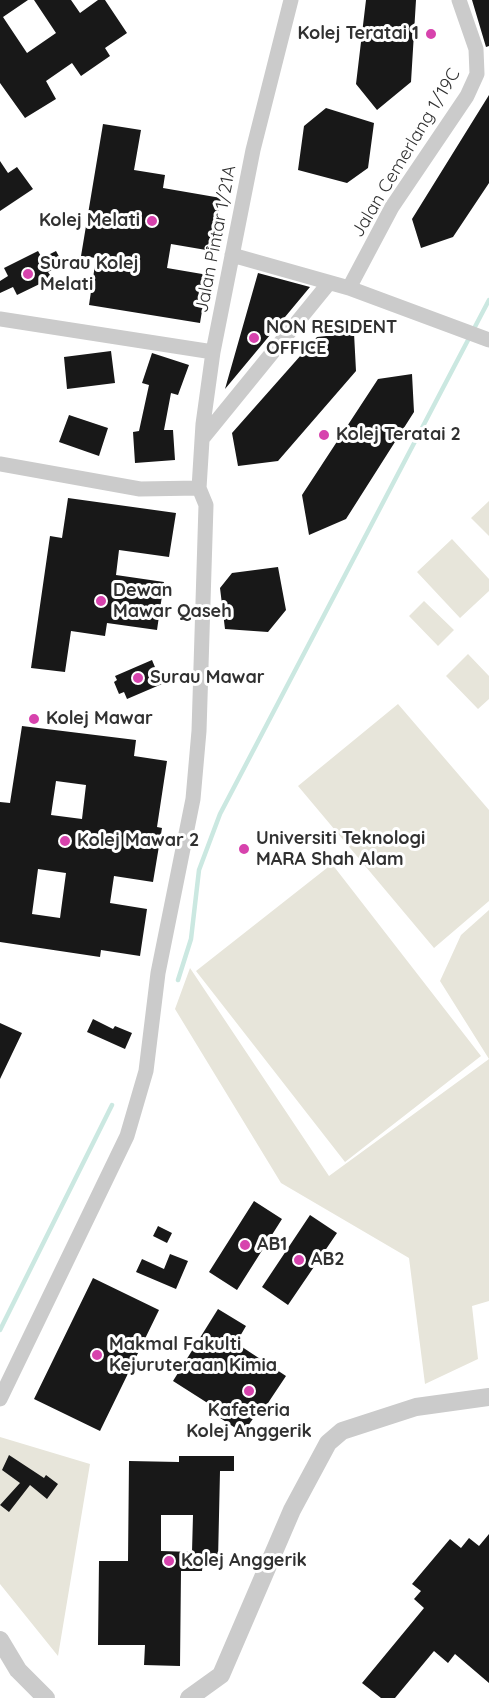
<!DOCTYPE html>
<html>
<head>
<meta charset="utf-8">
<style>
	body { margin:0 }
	canvas { display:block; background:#fff }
</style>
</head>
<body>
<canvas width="489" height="1698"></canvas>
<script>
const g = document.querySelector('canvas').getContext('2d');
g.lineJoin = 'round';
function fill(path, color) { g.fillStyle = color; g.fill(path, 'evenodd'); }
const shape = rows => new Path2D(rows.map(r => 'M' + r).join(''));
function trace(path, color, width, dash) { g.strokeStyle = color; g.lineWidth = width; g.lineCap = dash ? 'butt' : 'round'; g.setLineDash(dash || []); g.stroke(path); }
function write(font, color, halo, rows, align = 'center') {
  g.font = font + ' Quicksand,sans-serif'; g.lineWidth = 6; g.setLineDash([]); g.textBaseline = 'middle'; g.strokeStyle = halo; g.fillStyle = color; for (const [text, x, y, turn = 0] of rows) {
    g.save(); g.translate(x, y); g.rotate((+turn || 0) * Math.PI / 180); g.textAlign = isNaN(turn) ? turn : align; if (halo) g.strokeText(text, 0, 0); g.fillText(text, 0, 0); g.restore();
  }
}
fill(shape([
	[489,501,489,536,471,518],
	[452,539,489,579,489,591,460,618,417,572],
	[424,601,454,630,438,646,409,616],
	[468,654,489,676,489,699,478,709,446,676],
	[398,704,489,810,489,901,434,948,298,786],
	[332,864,481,1056,345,1162,196,971],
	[489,910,489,1059,440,981,461,935],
	[190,968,329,1176,489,1059,489,1301,472,1306,478,1359,425,1384,409,1258,281,1183,175,1009],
	[0,1437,90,1464,58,1656,0,1584]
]), '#e7e5da');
trace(shape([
	[178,980,191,939,199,870,220,814,489,300],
	[0,1330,112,1105]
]), '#cbe8e1', 4.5);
fill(shape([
	[0,0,28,0,3,17,27,53,56,33,34,0,71,0,80,13,98,0,105,0,127,33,105,48,110,56,81,76,72,63,46,81,56,99,25,118,0,83],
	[366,0,416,0,411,82,377,110,356,84],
	[472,0,489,0,489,46,486,47],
	[489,95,489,183,453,237,421,248,412,219],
	[326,108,374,123,368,168,347,183,298,170,304,126],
	[103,124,141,130,134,170,165,175,163,188,221,198,212,251,171,244,167,268,208,275,200,323,89,305,96,258,81,256],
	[0,161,8,173,17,167,33,189,0,211],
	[38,251,42,258,56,251,63,264,48,272,52,278,17,295,13,287,0,293,0,281,8,276,4,268],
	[258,273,310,287,225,389],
	[354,333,356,371,278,461,238,466,232,433,317,337],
	[111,351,115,383,67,389,64,357],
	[152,353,189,365,178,395,171,393,164,430,173,430,175,460,135,463,133,432,139,431,149,385,142,383],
	[412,374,414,412,346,519,309,535,302,495,378,379],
	[69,415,108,428,99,456,59,442],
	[68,498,176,513,169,557,119,550,116,575,164,582,157,630,107,623,105,636,71,631,65,672,31,668,50,536,62,538],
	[278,567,286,610,268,632,225,629,220,588,232,573],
	[152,660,162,684,127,699,124,692,119,694,114,682,117,680,115,676],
	[22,726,136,740,134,756,167,761,157,827,162,828,153,882,114,876,110,903,147,909,140,956,101,950,100,957,0,942,0,802,10,803],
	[56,781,86,785,82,819,51,815],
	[38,869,66,873,60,918,32,914],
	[93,1019,113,1029,115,1026,132,1033,125,1049,87,1032],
	[0,1023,22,1033,0,1079],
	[254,1201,282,1219,237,1290,209,1272],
	[310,1215,337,1233,288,1305,262,1287],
	[158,1226,172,1233,167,1243,153,1236],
	[170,1254,188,1261,176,1289,136,1272,142,1259,164,1269],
	[93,1278,159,1310,100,1431,34,1399],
	[218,1309,246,1326,236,1343,286,1376,262,1412,259,1410,243,1433,214,1414,217,1409,173,1381],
	[9,1455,44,1478,46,1475,58,1484,47,1499,30,1485,9,1512,0,1505,20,1483,2,1470],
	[179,1456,234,1456,234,1471,220,1471,218,1560,203,1560,202,1571,181,1571,180,1666,144,1665,145,1645,98,1645,99,1561,128,1561,129,1461,179,1462],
	[161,1515,193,1515,192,1552,161,1551],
	[489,1534,489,1683,455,1654,448,1663,434,1651,395,1698,381,1698,362,1683,424,1608,414,1599,421,1591,412,1584,450,1539,461,1548,469,1538,479,1546]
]), '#181818');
trace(shape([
	[232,255,349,288,489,340],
	[349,288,392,207,467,96,477,74,476,49,459,0],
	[0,319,213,352],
	[202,439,329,283],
	[0,464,140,489,199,488],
	[0,1399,127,1136,146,1071,158,973,193,799,199,731,206,505,199,488,203,424,213,352,253,150,291,0]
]), '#cbcbcb', 15);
trace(shape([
	[0,1640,18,1670,46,1698],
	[189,1698,221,1675,292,1510,328,1443,342,1431,416,1407,489,1397]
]), '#cbcbcb', 18);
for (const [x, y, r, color] of [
	[431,34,6,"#d743ad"],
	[152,221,6,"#d743ad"],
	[28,274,6,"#d743ad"],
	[254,338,6,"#d743ad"],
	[324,435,6,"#d743ad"],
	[101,601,6,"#d743ad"],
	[138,678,6,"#d743ad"],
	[34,719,6,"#d743ad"],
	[65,841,6,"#d743ad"],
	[244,849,6,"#d743ad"],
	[245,1245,6,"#d743ad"],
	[299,1260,6,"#d743ad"],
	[97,1355,6,"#d743ad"],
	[249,1391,6,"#d743ad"],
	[169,1561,6,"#d743ad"]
]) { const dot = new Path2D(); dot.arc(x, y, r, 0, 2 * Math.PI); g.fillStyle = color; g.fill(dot); trace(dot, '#fff', 2); }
write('bold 18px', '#313131', '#fff', [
	["Kolej Teratai 1",419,34,"right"],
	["Kolej Melati",140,221,"right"],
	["Surau Kolej",40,264],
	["Melati",40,285],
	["NON RESIDENT",266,328],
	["OFFICE",266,349],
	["Kolej Teratai 2",336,435],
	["Dewan",113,591],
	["Mawar Qaseh",113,612],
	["Surau Mawar",150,678],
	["Kolej Mawar",46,719],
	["Universiti Teknologi",256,839],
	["MARA Shah Alam",256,860],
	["Kolej Mawar 2",77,841],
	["AB1",257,1245],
	["AB2",311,1260],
	["Makmal Fakulti",109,1345],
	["Kejuruteraan Kimia",109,1366],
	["Kafeteria",249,1411,"center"],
	["Kolej Anggerik",249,1432,"center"],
	["Kolej Anggerik",181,1561]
], 'left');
write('18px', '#313131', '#fff', [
	["Jalan Cemerlang 1/19C",406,153,-59],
	["Jalan Pintar 1/21A",216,239,-79]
]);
</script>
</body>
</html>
